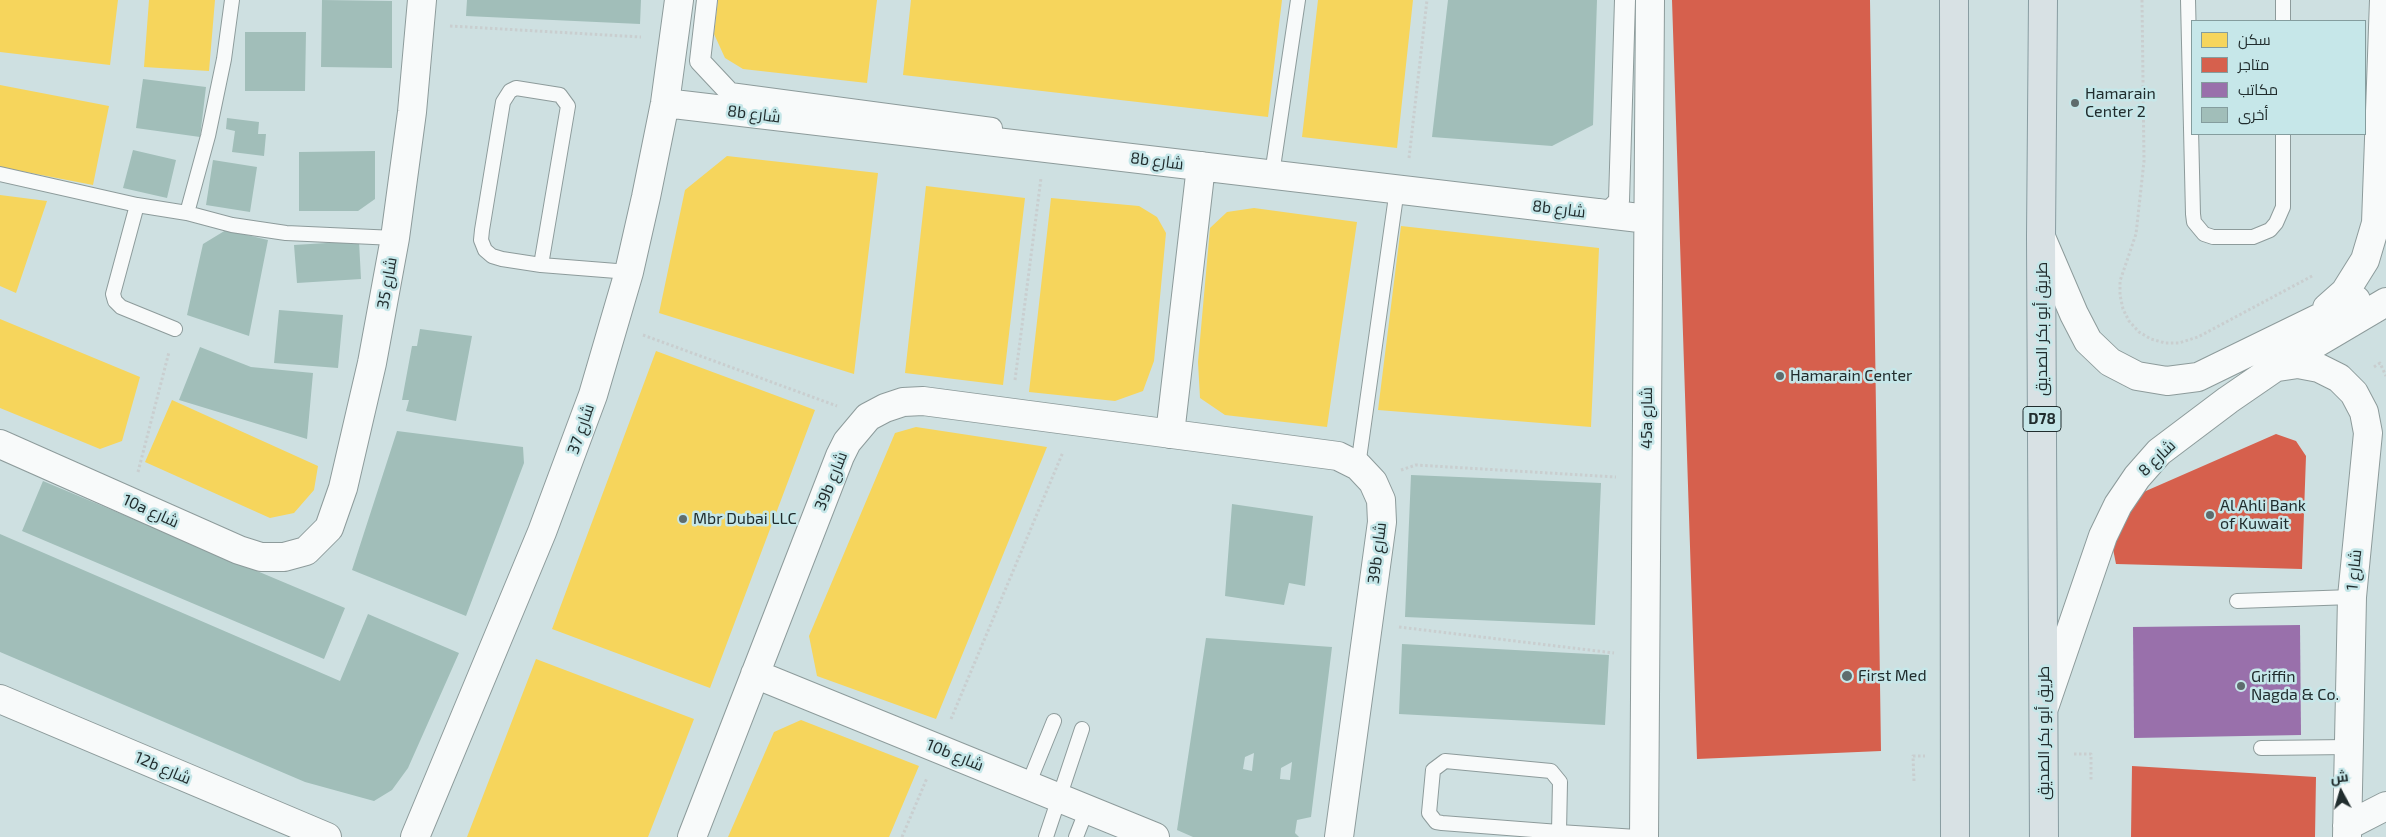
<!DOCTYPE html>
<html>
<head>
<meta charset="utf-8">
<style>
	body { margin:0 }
	#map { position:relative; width:2386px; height:837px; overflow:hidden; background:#cee0e1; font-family:"Exo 2",Cairo,sans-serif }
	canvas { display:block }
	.legend { position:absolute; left:2191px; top:20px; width:175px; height:115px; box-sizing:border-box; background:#c6e7e9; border:1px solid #849d9e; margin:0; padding:6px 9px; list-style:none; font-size:15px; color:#212d2e }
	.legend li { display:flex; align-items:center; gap:10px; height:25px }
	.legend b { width:25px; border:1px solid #849d9e }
	.north { position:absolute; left:2316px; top:767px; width:50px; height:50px; -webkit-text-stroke:4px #c6e7e9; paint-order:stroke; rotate:354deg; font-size:14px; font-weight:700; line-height:20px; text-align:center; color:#212d2e }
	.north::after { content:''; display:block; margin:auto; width:18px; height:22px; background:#212d2e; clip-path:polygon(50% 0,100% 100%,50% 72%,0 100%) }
</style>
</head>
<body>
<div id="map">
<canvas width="2386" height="837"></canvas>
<ul class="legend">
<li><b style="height:14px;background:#f6d55c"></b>سكن</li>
<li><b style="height:14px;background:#d6604d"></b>متاجر</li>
<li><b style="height:14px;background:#9970ab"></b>مكاتب</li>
<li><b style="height:14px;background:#a1beb9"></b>أخرى</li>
</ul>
<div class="north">ش</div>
</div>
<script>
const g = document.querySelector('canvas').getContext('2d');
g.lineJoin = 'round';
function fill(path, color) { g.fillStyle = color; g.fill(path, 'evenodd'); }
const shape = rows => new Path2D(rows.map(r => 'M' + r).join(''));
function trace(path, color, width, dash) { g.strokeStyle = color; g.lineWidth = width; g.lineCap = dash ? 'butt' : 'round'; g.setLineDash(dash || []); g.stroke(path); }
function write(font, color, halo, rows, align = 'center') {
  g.font = font + ' "Exo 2",Cairo,sans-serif'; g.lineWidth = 5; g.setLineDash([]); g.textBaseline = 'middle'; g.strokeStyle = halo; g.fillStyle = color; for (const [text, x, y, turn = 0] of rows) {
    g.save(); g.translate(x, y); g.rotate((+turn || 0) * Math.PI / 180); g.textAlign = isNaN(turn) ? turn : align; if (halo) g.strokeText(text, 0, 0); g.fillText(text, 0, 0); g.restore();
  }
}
fill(shape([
	[0,0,118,0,110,65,0,52],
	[149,0,215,0,209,71,144,67],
	[718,0,877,0,867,83,743,69,725,58,714,34],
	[911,0,1282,0,1268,117,903,75],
	[1318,0,1413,0,1397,148,1302,137],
	[0,85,109,106,93,185,0,167],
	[727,156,878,173,854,374,659,313,685,190],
	[926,186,1025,198,1003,385,905,373],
	[0,195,47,201,16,293,0,286],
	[1051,198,1139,206,1157,217,1166,233,1154,361,1143,391,1115,401,1029,392],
	[1254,208,1357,222,1327,427,1225,415,1200,398,1198,362,1210,228,1227,212],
	[1401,226,1599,248,1591,427,1378,410],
	[0,319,140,377,122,441,100,449,0,408],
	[656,351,815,410,710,688,552,629],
	[172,400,318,466,314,490,294,513,270,518,145,462],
	[916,427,1047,447,936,719,817,676,809,636,895,433],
	[536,659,694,719,648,837,467,837],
	[801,720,919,766,889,837,728,837,774,732]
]), '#f6d55c');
fill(shape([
	[1672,0,1870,0,1881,751,1697,759],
	[2276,434,2296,441,2306,456,2302,569,2116,564,2109,529,2123,501],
	[2132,766,2316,777,2315,837,2131,837]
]), '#d6604d');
fill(shape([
	[2300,625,2301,735,2134,738,2133,627]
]), '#9970ab');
fill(shape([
	[322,0,392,1,392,68,321,67],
	[467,0,641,0,640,24,466,16],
	[1448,0,1597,0,1593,125,1552,146,1432,137],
	[245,32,306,32,305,91,245,91],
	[143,79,206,87,200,137,136,128],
	[227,118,259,122,258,134,266,134,264,156,232,152,235,131,226,129],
	[133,150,176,160,167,198,123,188],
	[375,151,375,199,358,211,299,211,299,152],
	[213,160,257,167,250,212,206,205],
	[226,230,268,240,249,336,187,315,203,244],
	[359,241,361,279,297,283,294,245],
	[279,310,343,315,338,368,274,363],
	[420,329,472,336,456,421,406,411,409,400,402,400,412,346,417,346],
	[200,347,251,367,313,373,307,439,179,400],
	[397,431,523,447,524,463,466,616,352,570],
	[1411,475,1601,483,1595,625,1405,617],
	[43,481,345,608,324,659,22,531],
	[1232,504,1313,516,1305,586,1289,583,1284,605,1225,596],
	[0,534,340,681,368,614,459,653,408,768,392,790,374,801,305,782,0,652],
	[1206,638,1332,647,1311,817,1297,820,1295,833,1299,837,1193,837,1177,830],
	[1254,753,1252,771,1243,769,1245,757],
	[1292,762,1290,780,1280,779,1281,768],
	[1402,644,1609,655,1605,725,1399,714]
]), '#a1beb9');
const service = shape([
	[2188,0,2193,214,2194,222,2204,234,2213,237,2253,237,2270,230,2276,223,2283,207,2283,134],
	[2283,21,2283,0],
	[0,174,137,205,187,213,232,225,286,233,395,238],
	[1272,174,1298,0],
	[137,205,113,294,115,301,121,307,175,329],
	[187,213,208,136,224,59,232,0],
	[541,265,568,106,560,95,516,88,510,91,503,102,482,230,481,240,485,250,492,256,502,259,541,265,629,272],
	[1358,466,1397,189],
	[2237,601,2352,597],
	[2261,748,2349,747],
	[1028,785,1054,721],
	[1559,832,1560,782,1551,771,1445,761,1433,770,1429,813,1436,822,1442,823,1559,832,1637,837],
	[1046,837,1082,729],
	[1076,837,1087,809]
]);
const pedestrian = shape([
	[707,0,700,61,730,93,992,128],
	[1596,209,1609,211,1619,201,1625,0]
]);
const minor = shape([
	[665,103,1648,219],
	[2041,237,2074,314,2088,341,2110,362,2137,376,2167,381,2198,377,2356,300],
	[2327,308,2345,292,2365,260,2376,223,2384,0],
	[2278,367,2298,364,2319,368,2339,378,2354,393,2364,412,2368,433,2352,597,2347,837],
	[1170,434,1201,166],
	[0,444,239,550,261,557,284,557,306,551,329,528,343,488,372,363,395,238,412,112,422,0],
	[755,674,1155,837],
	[0,699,327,837],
	[2045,705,2103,536,2118,505,2137,477,2159,452,2228,400,2276,367,2386,302],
	[2347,826,2386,806],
	[415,837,542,532,593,395,629,272,646,197,665,103,679,0],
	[692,837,840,456,847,442,868,417,885,408,903,402,923,401,1338,456,1358,466,1373,482,1381,500,1382,522,1339,837],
	[1644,837,1650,0]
]);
const primary = shape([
	[1954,0,1955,837],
	[2043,0,2041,237,2044,837]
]);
trace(service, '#8d9b9b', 16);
trace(pedestrian, '#8d9b9b', 22);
trace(minor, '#8d9b9b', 30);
trace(primary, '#889ca1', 30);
trace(shape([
	[2142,0,2144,161,2136,234,2120,281,2120,295,2123,309,2129,321,2139,332,2151,339,2165,343,2179,343,2198,337,2314,275],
	[450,26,641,37],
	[1409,158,1427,0],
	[643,335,837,406],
	[2374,367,2380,363,2386,376],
	[1015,380,1041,178],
	[1401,470,1416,465,1616,477],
	[138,472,169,352],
	[1399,627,1614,653],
	[951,719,1063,452],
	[2074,754,2091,754,2091,781],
	[1914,781,1913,756,1925,756],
	[902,837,927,778]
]), '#c9cecf', 3, [2.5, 2.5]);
trace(service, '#f8fafa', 14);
trace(pedestrian, '#f8fafa', 20);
trace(minor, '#f8fafa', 28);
trace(primary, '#d8e1e4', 28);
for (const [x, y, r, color] of [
	[2075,103,5,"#5e6c6d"],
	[1780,376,5,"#5e6c6d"],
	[2210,515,5,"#5e6c6d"],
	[683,519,5,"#5e6c6d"],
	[1847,676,6,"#5e6c6d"],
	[2241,686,5,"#5e6c6d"]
]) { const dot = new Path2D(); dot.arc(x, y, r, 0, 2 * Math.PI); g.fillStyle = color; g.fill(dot); trace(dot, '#c6e7e9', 2); }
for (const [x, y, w] of [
	[2042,419,38]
]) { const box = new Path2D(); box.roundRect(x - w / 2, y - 12.5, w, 25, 4); g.fillStyle = '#c6e7e9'; g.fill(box); trace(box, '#212d2e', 1); }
write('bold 15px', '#212d2e', null, [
	["D78",2042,419]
]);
write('16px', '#212d2e', '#c6e7e9', [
	["Hamarain",2085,94],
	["Center 2",2085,112],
	["Hamarain Center",1790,376],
	["Al Ahli Bank",2220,506],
	["of Kuwait",2220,524],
	["Mbr Dubai LLC",693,519],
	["First Med",1858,676],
	["Griffin",2251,677],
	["Nagda & Co.",2251,695]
], 'left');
write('16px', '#212d2e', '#c6e7e9', [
	["8b شارع",754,114,7],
	["8b شارع",1157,161,7],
	["8b شارع",1559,209,7],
	["شارع 35",387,283,-80],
	["طريق أبو بكر الصديق",2042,329,-90],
	["45a شارع",1647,418,-90],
	["شارع 37",581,429,-71],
	["شارع 8",2157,458,-44],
	["39b شارع",831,481,-68],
	["10a شارع",151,511,24],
	["39b شارع",1377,553,-83],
	["شارع 1",2354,570,-84],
	["طريق أبو بكر الصديق",2044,733,-90],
	["10b شارع",955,755,22],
	["12b شارع",163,768,23]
]);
</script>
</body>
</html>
